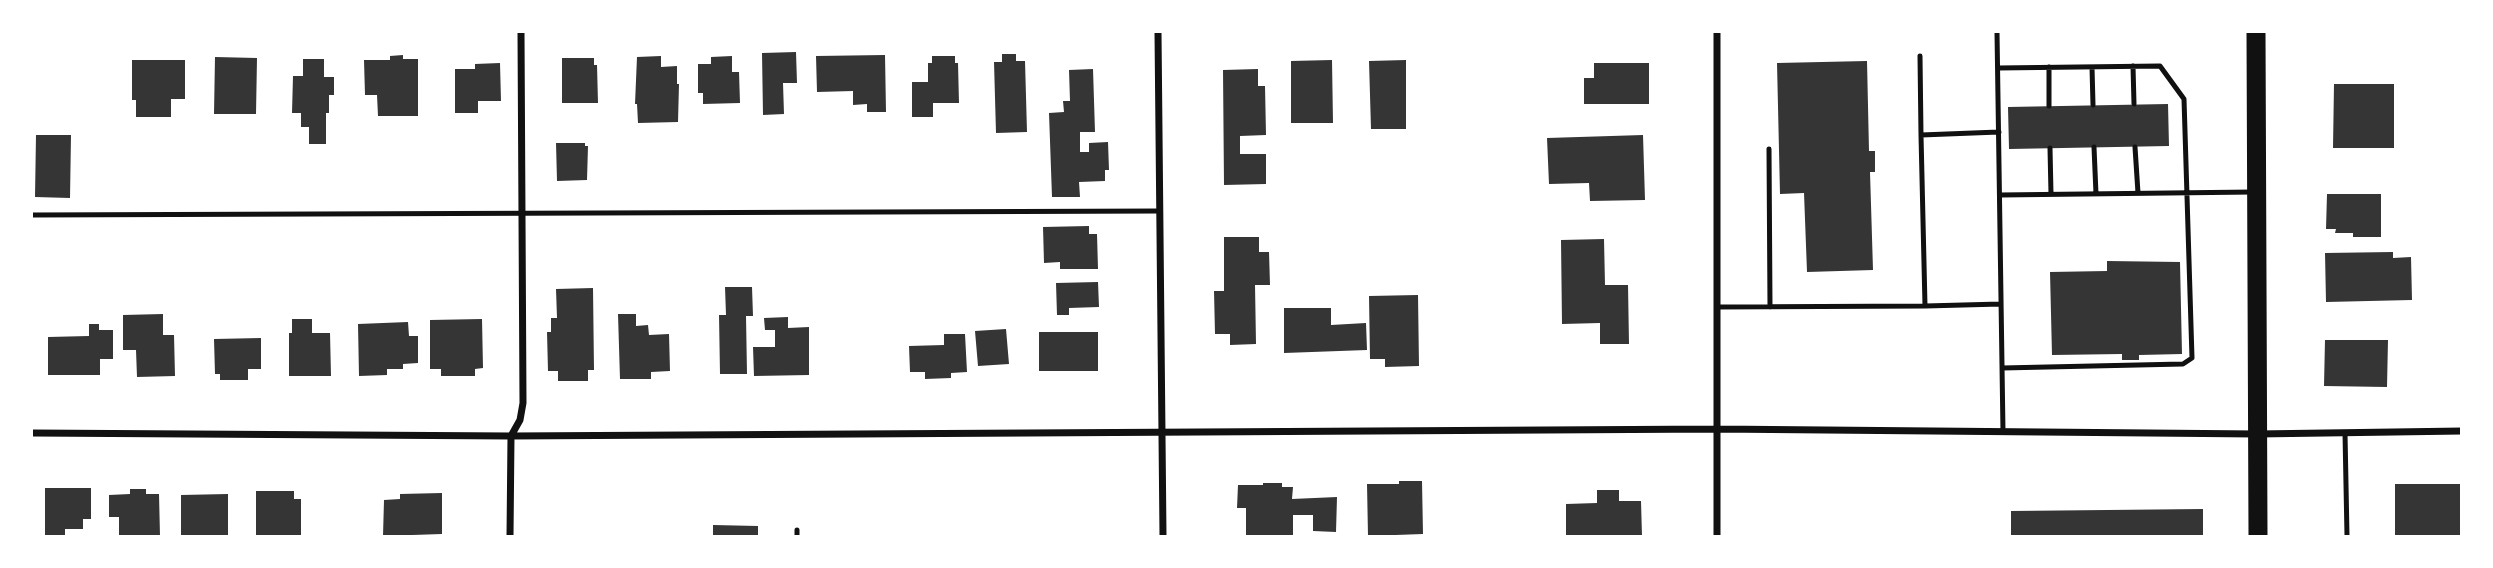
<!DOCTYPE html>
<html>
<head>
<meta charset="utf-8">
<style>
	body { margin:0 }
	#map { position:relative; width:2493px; height:568px; overflow:hidden; background:#fff; font-family:Barlow,sans-serif }
	canvas { display:block }
	.frame { position:absolute; inset:0; border:33px solid #fff; pointer-events:none }
</style>
</head>
<body>
<div id="map">
<canvas width="2493" height="568"></canvas>
<div class="frame"></div>
</div>
<script>
const g = document.querySelector('canvas').getContext('2d');
g.lineJoin = 'round';
function fill(path, color) { g.fillStyle = color; g.fill(path, 'evenodd'); }
const shape = rows => new Path2D(rows.map(r => 'M' + r).join(''));
function trace(path, color, width, dash) { g.strokeStyle = color; g.lineWidth = width; g.lineCap = dash ? 'butt' : 'round'; g.setLineDash(dash || []); g.stroke(path); }
fill(shape([
	[796,52,797,83,783,83,784,114,763,115,762,53],
	[1002,54,1016,54,1016,61,1025,61,1027,132,996,133,994,62,1002,62],
	[403,55,403,59,418,59,418,116,378,116,377,95,365,95,364,60,390,60,390,56],
	[885,55,886,112,867,112,867,104,853,105,853,91,817,92,816,56],
	[661,56,661,67,677,66,677,84,679,84,678,122,638,123,637,104,635,104,637,57],
	[732,56,732,72,739,72,740,103,703,104,703,93,698,93,698,64,711,64,711,57],
	[932,56,955,56,955,63,958,63,959,103,933,103,933,117,912,117,912,82,928,82,928,63,932,63],
	[215,57,257,58,256,114,214,114],
	[562,58,594,58,594,65,597,65,598,103,562,103],
	[303,59,324,59,324,77,334,77,334,95,329,95,329,113,326,113,326,144,309,144,309,127,301,127,301,113,292,113,293,76,303,76],
	[132,60,185,60,185,99,171,99,171,117,136,117,136,100,132,100],
	[1332,60,1333,123,1291,123,1291,61],
	[1406,60,1406,129,1371,129,1369,61],
	[1867,61,1869,151,1875,151,1875,172,1870,172,1873,270,1807,272,1804,193,1780,194,1777,63],
	[500,63,501,101,478,101,478,113,455,113,455,69,475,69,475,64],
	[1594,63,1649,63,1649,104,1584,104,1584,78,1594,78],
	[1093,69,1095,132,1080,132,1080,152,1089,152,1089,143,1108,142,1109,170,1105,170,1105,181,1079,182,1080,197,1052,197,1049,113,1064,112,1063,101,1070,101,1069,70],
	[1258,69,1258,86,1265,86,1266,135,1240,136,1240,154,1266,154,1266,184,1224,185,1223,70],
	[2334,84,2394,84,2394,148,2333,148],
	[2168,104,2169,146,2009,149,2008,107],
	[36,135,71,135,70,198,35,197],
	[1643,135,1645,200,1590,201,1589,183,1549,184,1547,138],
	[556,143,585,143,585,146,588,146,587,180,557,181],
	[2327,194,2381,194,2381,237,2353,237,2353,233,2335,233,2336,229,2326,229],
	[1089,226,1089,234,1097,234,1098,269,1060,269,1060,262,1044,263,1043,227],
	[1224,237,1259,237,1259,252,1269,252,1270,285,1255,285,1256,344,1230,345,1230,334,1215,334,1214,291,1224,291],
	[1604,239,1605,285,1628,285,1629,344,1600,344,1600,323,1562,324,1561,240],
	[2393,252,2393,258,2411,257,2412,300,2326,302,2325,253],
	[2107,261,2180,262,2182,354,2139,355,2139,360,2122,360,2122,354,2052,355,2050,272,2107,271],
	[1098,282,1099,307,1069,308,1069,315,1057,315,1056,283],
	[725,287,752,287,753,316,746,316,747,374,720,374,719,315,726,315],
	[593,288,594,370,588,370,588,381,558,381,558,371,548,371,547,332,551,332,551,318,557,318,556,289],
	[1418,295,1419,366,1385,367,1385,359,1370,359,1369,296],
	[1284,308,1331,308,1331,325,1366,323,1367,350,1284,353],
	[163,314,163,335,174,335,175,376,137,377,136,350,123,350,123,315],
	[618,314,636,314,636,326,648,325,649,335,669,334,670,371,651,372,651,379,620,379],
	[788,317,788,328,809,327,809,375,754,376,753,347,775,347,775,330,765,330,764,318],
	[292,319,312,319,312,333,330,333,331,376,289,376,289,333,292,333],
	[482,319,483,368,475,369,475,376,441,376,441,369,430,369,430,320],
	[408,322,409,336,418,336,418,363,403,364,403,369,387,369,387,375,359,376,358,324],
	[89,324,99,324,99,330,113,330,113,359,100,359,100,375,48,375,48,337,89,336],
	[1006,329,1009,364,978,366,975,331],
	[1039,332,1098,332,1098,371,1039,371],
	[944,334,965,334,967,372,951,373,951,378,925,379,925,372,910,372,909,346,944,345],
	[261,338,261,369,248,369,248,380,220,380,220,374,215,374,214,339],
	[2325,340,2388,340,2387,387,2324,386],
	[1399,481,1422,481,1423,534,1368,536,1367,484,1399,484],
	[1263,483,1282,483,1282,487,1293,487,1292,499,1337,497,1336,532,1313,531,1313,515,1293,515,1293,536,1246,536,1246,508,1237,508,1238,485,1263,485],
	[2395,484,2462,484,2462,536,2395,536],
	[45,488,91,488,91,519,83,519,83,529,65,529,65,536,45,536],
	[130,489,146,489,146,494,159,494,160,536,119,536,119,517,109,517,109,495,130,494],
	[1597,490,1619,490,1619,501,1641,501,1642,536,1566,536,1566,504,1597,503],
	[256,491,294,491,294,499,301,499,301,536,256,536],
	[442,493,442,534,383,536,384,500,400,499,400,494],
	[228,494,228,536,181,536,181,495],
	[2203,509,2203,536,2011,536,2011,511],
	[713,525,758,526,758,536,713,536]
]), '#353535');
trace(shape([
	[1997,32,2003,432],
	[1920,56,1921,135],
	[2133,66,2134,104],
	[2049,67,2049,106],
	[2092,67,2093,105],
	[1998,68,2160,66,2184,99,2192,358,2183,364,2002,368],
	[1999,132,1921,135,1925,306,2001,304],
	[2094,147,2096,194],
	[2135,147,2138,193],
	[2050,148,2051,194],
	[1769,149,1770,307],
	[2000,195,2253,192],
	[32,215,1160,211],
	[1717,307,1925,306],
	[2345,433,2347,536],
	[797,530,797,536]
]), '#111', 5);
trace(shape([
	[1158,32,1163,536],
	[1717,32,1717,536],
	[32,433,511,436,1717,429,2257,434,2462,431],
	[510,536,511,436,520,420,523,403,521,32]
]), '#111', 7);
trace(shape([
	[2256,32,2258,536]
]), '#111', 19);
</script>
</body>
</html>
